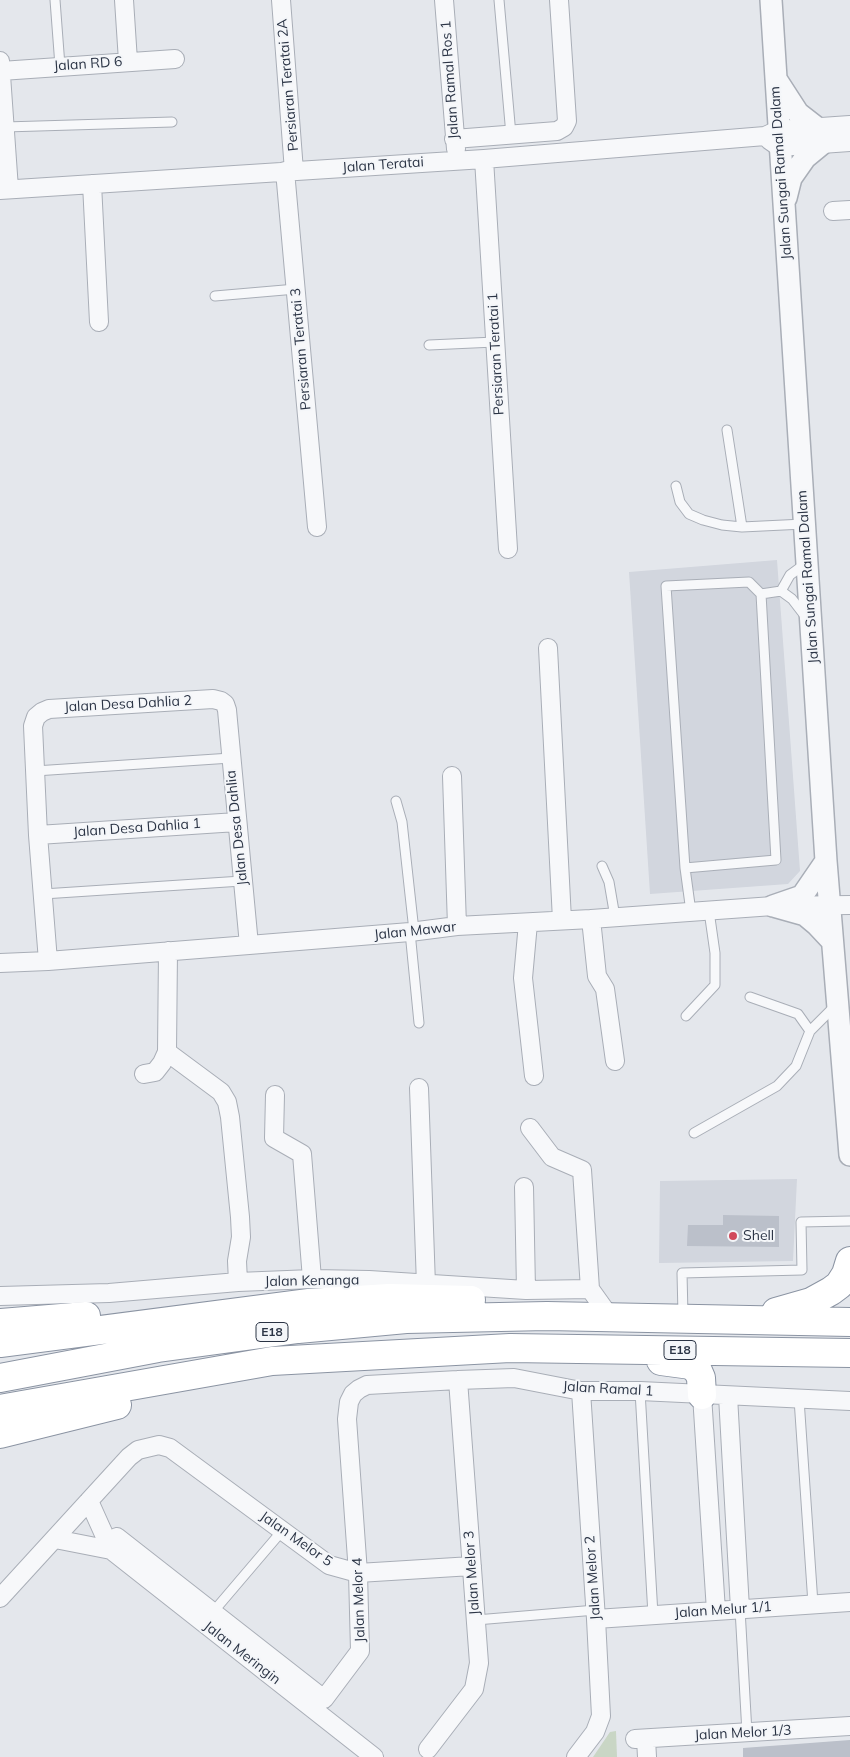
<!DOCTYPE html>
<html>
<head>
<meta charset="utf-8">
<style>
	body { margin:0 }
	canvas { display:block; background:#e4e7ec }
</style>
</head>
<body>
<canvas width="850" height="1757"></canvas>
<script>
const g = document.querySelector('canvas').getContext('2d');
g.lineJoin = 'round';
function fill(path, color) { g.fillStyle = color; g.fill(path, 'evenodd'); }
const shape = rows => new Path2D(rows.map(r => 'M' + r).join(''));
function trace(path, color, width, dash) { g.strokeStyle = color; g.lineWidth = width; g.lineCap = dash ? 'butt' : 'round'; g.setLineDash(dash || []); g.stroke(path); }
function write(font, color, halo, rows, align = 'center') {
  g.font = font + ' Mulish,sans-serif'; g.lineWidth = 4; g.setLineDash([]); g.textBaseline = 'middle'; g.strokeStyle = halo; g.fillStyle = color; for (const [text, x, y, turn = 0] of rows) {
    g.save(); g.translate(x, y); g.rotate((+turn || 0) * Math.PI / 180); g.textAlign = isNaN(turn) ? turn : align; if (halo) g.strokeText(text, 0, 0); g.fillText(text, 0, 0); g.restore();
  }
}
fill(shape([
	[777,560,800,871,788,884,650,894,629,572],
	[797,1179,793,1261,659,1263,660,1181]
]), '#d2d6de');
fill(shape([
	[616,1731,617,1757,593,1757,610,1732]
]), '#c9d6c5');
fill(shape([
	[723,1215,779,1216,779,1247,687,1246,688,1225,723,1225],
	[850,1740,850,1757,743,1757,743,1748]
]), '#bbc0ca');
const service = shape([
	[55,0,60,66],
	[499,0,511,135],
	[5,127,172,122],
	[215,296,296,289],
	[429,345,495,342],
	[727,430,742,527],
	[676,486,680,502,689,514,703,520,722,525,742,527,804,524],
	[781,591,790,575,805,564],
	[761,594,781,591,792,599,805,616],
	[35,771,231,758],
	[396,801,402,822,414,931],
	[602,866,609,882,615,917],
	[685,868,776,860,761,594,749,582,666,586,685,868,691,912],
	[43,894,242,881],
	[410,932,419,1023],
	[750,997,798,1014,810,1031],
	[686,1016,715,985,715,953,709,911],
	[694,1133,777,1086,796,1066,810,1031,835,1006],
	[683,1315,682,1273,802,1270,801,1222,850,1221],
	[640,1391,653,1615],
	[799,1399,813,1604],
	[740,1609,747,1733],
	[213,1612,282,1531],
	[476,1620,596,1610]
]);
const minor = shape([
	[124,0,128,61],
	[281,0,294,171],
	[444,0,456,149],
	[0,61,9,189],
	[1,71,175,59],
	[454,139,557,131,564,127,567,121,559,0],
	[769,140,779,147,850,142],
	[484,159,508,549],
	[285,171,317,527],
	[92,184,99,322],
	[0,190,484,159,765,136,778,130,850,125],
	[833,211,850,210],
	[548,648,562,920],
	[452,776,457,926],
	[38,835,237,822],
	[591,919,597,976,605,989,615,1061],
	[528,923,523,978,534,1076],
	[48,961,38,835,33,726,36,717,42,712,49,709,213,699,221,701,225,704,227,710,249,945],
	[0,963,48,961,249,945,410,932,457,926,591,919,773,906,850,905],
	[167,1052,221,1092,227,1102,230,1117,240,1217,241,1237,237,1261,238,1282],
	[144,1074,155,1072,162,1063,167,1052,168,951],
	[419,1088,426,1285],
	[275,1095,274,1138,302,1154,312,1279],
	[530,1128,552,1157,582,1170,590,1289],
	[524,1187,526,1290],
	[590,1289,610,1317],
	[0,1296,109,1293,238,1282,312,1279,369,1280,526,1290,590,1289],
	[702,1395,716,1611],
	[728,1396,740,1609],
	[89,1501,111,1550],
	[117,1537,324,1699,360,1651,358,1573,347,1419,349,1402,353,1394,359,1389,367,1385,458,1380,514,1378,581,1391,640,1391,850,1401],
	[55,1539,111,1550,374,1757],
	[0,1598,129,1457,138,1450,159,1445,170,1448,329,1565,358,1573,472,1566],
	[596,1619,850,1602],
	[635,1739,850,1726],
	[646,1739,647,1757],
	[428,1749,474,1689,479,1663,458,1380],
	[576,1757,595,1732,601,1716,596,1619,581,1391]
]);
const tertiary = shape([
	[771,0,826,861,850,1155],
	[776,79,798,113,816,127],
	[786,198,791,178,805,158,822,144],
	[773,906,802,896,826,861],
	[773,906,805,915,817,925,832,941]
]);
const motorway = shape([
	[776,1312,811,1302,831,1291,839,1285,846,1274,850,1261],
	[0,1323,86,1316],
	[0,1343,309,1303,389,1298,471,1300],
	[661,1361,691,1365,698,1371,701,1378,702,1395],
	[0,1378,158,1348,298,1329,406,1319,547,1316,850,1322],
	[0,1409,272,1361,510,1348,850,1353],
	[0,1434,117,1405]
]);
trace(service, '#a9aeb7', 11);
trace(minor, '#a9aeb7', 20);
trace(tertiary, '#a9aeb7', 24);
trace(motorway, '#8b94a3', 30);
trace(service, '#f7f8fa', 9);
trace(minor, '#f7f8fa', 18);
trace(tertiary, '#f7f8fa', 21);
trace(motorway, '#fff', 28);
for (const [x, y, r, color] of [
	[733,1236,5,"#d1495b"]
]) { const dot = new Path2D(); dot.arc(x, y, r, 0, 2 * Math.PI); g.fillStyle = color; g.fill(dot); trace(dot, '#f4f6f9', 2); }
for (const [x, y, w] of [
	[272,1332,32],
	[680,1350,32]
]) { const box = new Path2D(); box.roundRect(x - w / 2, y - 9.5, w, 19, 4); g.fillStyle = '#f4f6f9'; g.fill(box); trace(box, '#2b3445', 1); }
write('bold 12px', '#2b3445', null, [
	["E18",272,1332],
	["E18",680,1350]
]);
write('14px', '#2b3445', '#f4f6f9', [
	["Jalan RD 6",88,64,-4],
	["Jalan Ramal Ros 1",450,80,-94],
	["Persiaran Teratai 2A",288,85,-95],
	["Jalan Teratai",383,165,-4],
	["Jalan Sungai Ramal Dalam",781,173,-94],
	["Persiaran Teratai 3",301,349,-95],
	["Persiaran Teratai 1",496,354,-93],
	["Jalan Sungai Ramal Dalam",808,577,-94],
	["Jalan Desa Dahlia 2",128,704,-3],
	["Jalan Desa Dahlia 1",137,828,-4],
	["Jalan Desa Dahlia",237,828,-96],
	["Jalan Mawar",415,931,-6],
	["Jalan Kenanga",312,1281,-1],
	["Jalan Ramal 1",608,1389,3],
	["Jalan Melor 5",296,1539,35],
	["Jalan Melor 3",472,1573,-94],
	["Jalan Melor 2",593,1578,-94],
	["Jalan Melor 4",359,1600,-92],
	["Jalan Melur 1/1",723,1610,-4],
	["Jalan Meringin",242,1653,38],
	["Jalan Melor 1/3",743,1733,-3]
]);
write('14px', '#2b3445', '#f4f6f9', [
	["Shell",743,1236]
], 'left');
</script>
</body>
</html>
